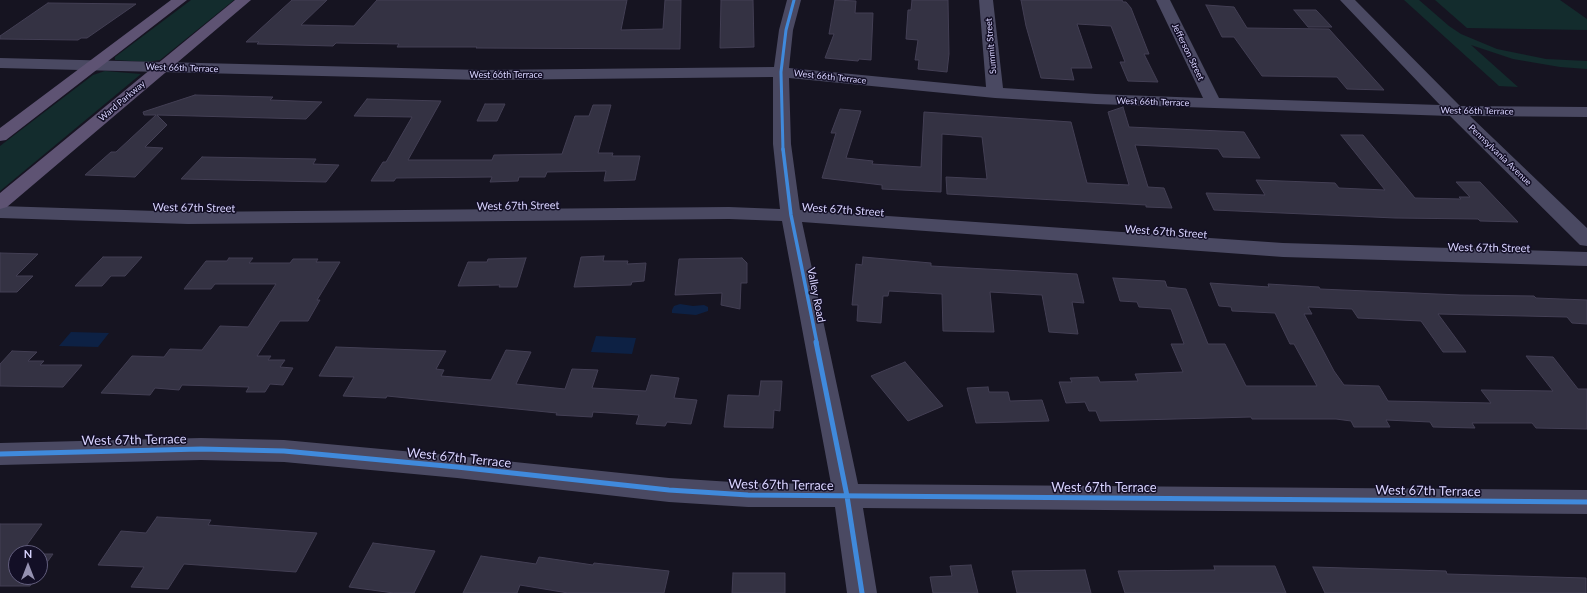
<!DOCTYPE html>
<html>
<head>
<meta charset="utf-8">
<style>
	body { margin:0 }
	#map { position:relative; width:1587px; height:593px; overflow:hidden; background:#161421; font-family:Lato,sans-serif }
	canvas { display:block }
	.north { position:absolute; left:8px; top:545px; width:40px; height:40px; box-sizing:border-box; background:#130f26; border:1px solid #625e7d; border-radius:50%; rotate:0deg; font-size:11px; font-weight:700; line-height:16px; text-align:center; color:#d9d4ff }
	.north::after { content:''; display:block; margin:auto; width:14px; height:18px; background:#9591b1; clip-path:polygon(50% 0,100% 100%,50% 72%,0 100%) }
</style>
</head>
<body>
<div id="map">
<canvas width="1587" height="593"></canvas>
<div class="north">N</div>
</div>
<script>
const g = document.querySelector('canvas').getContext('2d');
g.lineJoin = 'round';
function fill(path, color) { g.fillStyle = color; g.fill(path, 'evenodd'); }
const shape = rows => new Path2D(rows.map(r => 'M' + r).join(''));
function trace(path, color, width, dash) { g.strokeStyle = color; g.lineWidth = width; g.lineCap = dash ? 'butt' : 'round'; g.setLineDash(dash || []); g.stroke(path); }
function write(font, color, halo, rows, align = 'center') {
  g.font = font + ' Lato,sans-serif'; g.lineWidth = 3; g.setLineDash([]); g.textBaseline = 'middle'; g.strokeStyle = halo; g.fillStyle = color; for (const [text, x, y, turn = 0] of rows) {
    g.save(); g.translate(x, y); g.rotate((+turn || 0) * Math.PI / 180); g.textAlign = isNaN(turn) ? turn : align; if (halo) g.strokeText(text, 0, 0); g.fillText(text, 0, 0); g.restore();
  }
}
fill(shape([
	[191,0,234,0,160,60,147,62,115,60,115,57],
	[1404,0,1419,0,1449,26,1461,34,1497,49,1546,59,1587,61,1587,69,1560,67,1513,59,1471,45,1518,87,1499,86],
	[1435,0,1560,0,1587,19,1587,30,1467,28],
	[105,71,141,74,0,191,0,146,93,75]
]), '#132c2d');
fill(shape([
	[680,304,693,306,704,305,708,307,708,311,696,315,672,313,672,310,674,306],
	[71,332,109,333,98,347,59,346],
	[596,336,636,338,632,354,591,352]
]), '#0d2144');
const building = shape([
	[292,0,327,0,301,25,354,26,377,0,627,0,621,30,663,29,665,0,681,0,680,49,476,48,477,47,397,47,399,44,336,43,333,46,257,44,259,42,246,42,292,0],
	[721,0,753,0,754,47,720,48,721,0],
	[835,0,856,1,855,13,873,13,871,60,859,59,858,61,825,58,834,34,829,34,835,0],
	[912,0,948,0,949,54,947,72,918,69,919,60,915,60,918,40,906,39,908,10,911,10,912,0],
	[1021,0,1122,0,1123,2,1126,2,1131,8,1149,54,1144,54,1158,82,1128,81,1120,62,1125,62,1111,26,1077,24,1092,68,1071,68,1074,80,1041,78,1026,26,1021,0],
	[48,3,136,4,87,38,81,38,78,40,0,39,0,36,48,3],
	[1206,5,1234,7,1247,28,1329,29,1384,90,1347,89,1337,77,1262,76,1234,37,1222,37,1206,5],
	[1294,10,1316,10,1332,27,1308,27,1294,10],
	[195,95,273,97,270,100,322,102,306,119,157,115,167,125,145,147,163,148,135,177,85,175,111,152,116,152,156,115,144,115,143,112,195,95],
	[367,99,441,101,408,160,492,160,494,155,562,154,575,116,589,116,593,105,611,105,598,153,613,153,612,156,640,156,635,180,604,181,606,171,547,172,545,177,519,177,518,181,490,182,492,177,396,178,394,181,371,181,383,162,386,162,412,117,354,116,367,99],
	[485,104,505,104,497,121,477,121,485,104],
	[1123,107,1129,127,1244,132,1260,158,1223,157,1218,149,1135,145,1148,187,1164,188,1172,208,1146,207,1146,205,947,194,946,177,987,179,982,137,942,134,941,192,882,189,882,185,822,178,836,133,831,133,840,109,861,111,846,158,873,161,872,164,921,167,924,112,1071,122,1087,183,1129,185,1108,112,1123,107],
	[1341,135,1363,135,1415,198,1461,199,1459,197,1470,197,1456,182,1480,182,1518,222,1480,221,1478,219,1395,218,1214,210,1206,193,1265,195,1256,180,1335,183,1339,188,1385,190,1341,135],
	[202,157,316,159,313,164,339,165,326,182,181,179,202,157],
	[0,253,38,254,16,276,33,276,17,292,0,292,0,253],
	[604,256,603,261,628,261,627,264,646,263,644,281,632,282,631,285,574,287,581,257,604,256],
	[103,257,142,257,125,276,111,276,102,286,75,286,103,257],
	[863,257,931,263,931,266,1077,274,1084,303,1072,302,1078,334,1049,332,1042,295,990,292,994,332,943,331,942,294,889,291,888,296,883,296,881,323,857,321,858,305,852,305,856,264,862,265,863,257],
	[229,258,253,258,249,263,290,263,293,259,318,259,316,262,340,262,317,300,320,300,308,321,280,321,257,356,271,356,268,360,285,360,280,367,293,368,283,385,270,384,265,392,246,392,249,387,182,385,179,390,155,388,150,395,101,393,132,356,164,357,170,349,202,350,220,326,248,327,276,284,215,284,211,289,184,289,206,261,227,261,229,258],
	[526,258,517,287,499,287,500,285,458,286,468,262,487,262,488,259,526,258],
	[742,258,747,263,747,283,741,283,740,309,721,305,722,293,675,295,679,259,742,258],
	[1113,278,1165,281,1167,287,1186,289,1208,344,1225,344,1246,386,1317,386,1294,344,1290,344,1275,313,1232,311,1231,307,1219,306,1210,283,1269,287,1268,284,1319,287,1320,289,1460,295,1534,296,1536,298,1587,300,1587,324,1572,323,1567,317,1438,314,1466,352,1443,352,1421,321,1358,318,1352,309,1308,307,1312,314,1304,314,1334,371,1344,385,1379,386,1388,401,1491,403,1481,390,1553,391,1526,356,1553,357,1578,389,1587,389,1587,429,1536,428,1532,423,1472,423,1475,428,1433,427,1430,422,1386,420,1390,427,1354,427,1351,421,1336,419,1252,419,1251,417,1100,421,1096,411,1089,411,1085,402,1066,403,1059,382,1072,382,1070,378,1098,377,1100,382,1138,381,1135,374,1183,372,1171,344,1184,344,1171,309,1139,307,1137,302,1120,301,1113,278],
	[336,347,446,351,436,369,444,370,441,376,491,380,506,350,531,352,516,384,565,389,572,369,598,370,592,388,646,391,651,375,679,378,674,398,697,400,691,424,667,422,665,426,636,424,639,415,593,412,592,417,556,415,557,413,387,396,386,398,343,396,354,377,319,376,336,347],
	[12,351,37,352,28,361,44,361,40,365,82,365,63,387,0,386,0,364,12,351],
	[905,362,943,406,908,421,871,376,905,362],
	[761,381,782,381,780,411,774,410,773,428,724,427,728,395,759,396,761,381],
	[988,387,989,392,1008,392,1010,401,1042,400,1049,421,976,423,967,388,988,387],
	[157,517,211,520,208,525,317,533,296,572,184,564,168,589,131,587,144,567,98,565,121,531,146,533,157,517],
	[0,524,42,524,21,553,16,553,16,577,37,577,30,586,0,586,0,524],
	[373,543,435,551,414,593,394,593,349,587,373,543],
	[40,554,53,554,40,572,40,554],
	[481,556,536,564,539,557,593,565,594,563,669,571,664,593,568,593,520,585,517,593,463,593,481,556],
	[971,565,978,593,933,593,930,577,952,576,950,566,971,565],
	[1214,566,1275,566,1286,593,1125,593,1118,571,1215,570,1214,566],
	[1313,567,1446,571,1447,574,1586,578,1586,593,1325,593,1313,567],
	[1085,570,1091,593,1017,593,1012,571,1085,570],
	[733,573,785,573,785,593,732,593,733,573]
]);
fill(building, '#343243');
trace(building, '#433f54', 1);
fill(shape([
	[787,0,801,0,793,30,789,68,986,87,979,0,993,0,1003,88,1096,94,1203,98,1156,0,1170,0,1219,98,1440,105,1340,0,1355,0,1460,106,1587,107,1587,117,1470,116,1587,228,1587,246,1580,245,1450,116,1096,104,995,98,789,78,791,144,800,210,1283,243,1587,252,1587,266,1283,257,802,222,858,484,1587,490,1587,514,863,508,877,593,847,593,835,507,748,507,669,502,457,478,284,462,201,460,0,465,0,443,201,438,284,440,457,456,669,478,748,483,831,484,782,221,729,219,188,224,0,218,0,206,188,212,729,207,780,209,773,144,773,77,482,80,0,68,0,58,482,70,774,67,779,30,787,0]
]), '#4a4962');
fill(shape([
	[171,0,187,0,6,140,0,141,0,128,171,0],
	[235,0,251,0,7,207,0,209,0,193,235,0]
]), '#5e5373');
trace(shape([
	[783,150,781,72,786,30,794,0]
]), '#408adc', 3);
trace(shape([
	[783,149,791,215,817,343]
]), '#408adc', 3.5);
trace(shape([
	[816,342,847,496,862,593],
	[0,454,201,449,284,451,457,467,669,490,748,495,1587,502]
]), '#408adc', 5);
write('9px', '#d9d4ff', '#130f26', [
	["Summit Street",991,46,-95],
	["Jefferson Street",1188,52,64],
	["West 66th Terrace",182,68,2],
	["West 66th Terrace",506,75],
	["West 66th Terrace",830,77,6],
	["Ward Parkway",122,101,-40],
	["West 66th Terrace",1153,102,2],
	["West 66th Terrace",1477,111,1],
	["Pennsylvania Avenue",1500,155,44]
]);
write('11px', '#d9d4ff', '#130f26', [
	["West 67th Street",518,206,-1],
	["West 67th Street",194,208,1],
	["West 67th Street",843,210,4],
	["West 67th Street",1166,232,4],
	["West 67th Street",1489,248,1],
	["Valley Road",816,295,79]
]);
write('13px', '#d9d4ff', '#130f26', [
	["West 67th Terrace",134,440,-1],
	["West 67th Terrace",459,458,6],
	["West 67th Terrace",781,485,1],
	["West 67th Terrace",1104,488],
	["West 67th Terrace",1428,491,1]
]);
</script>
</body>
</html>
